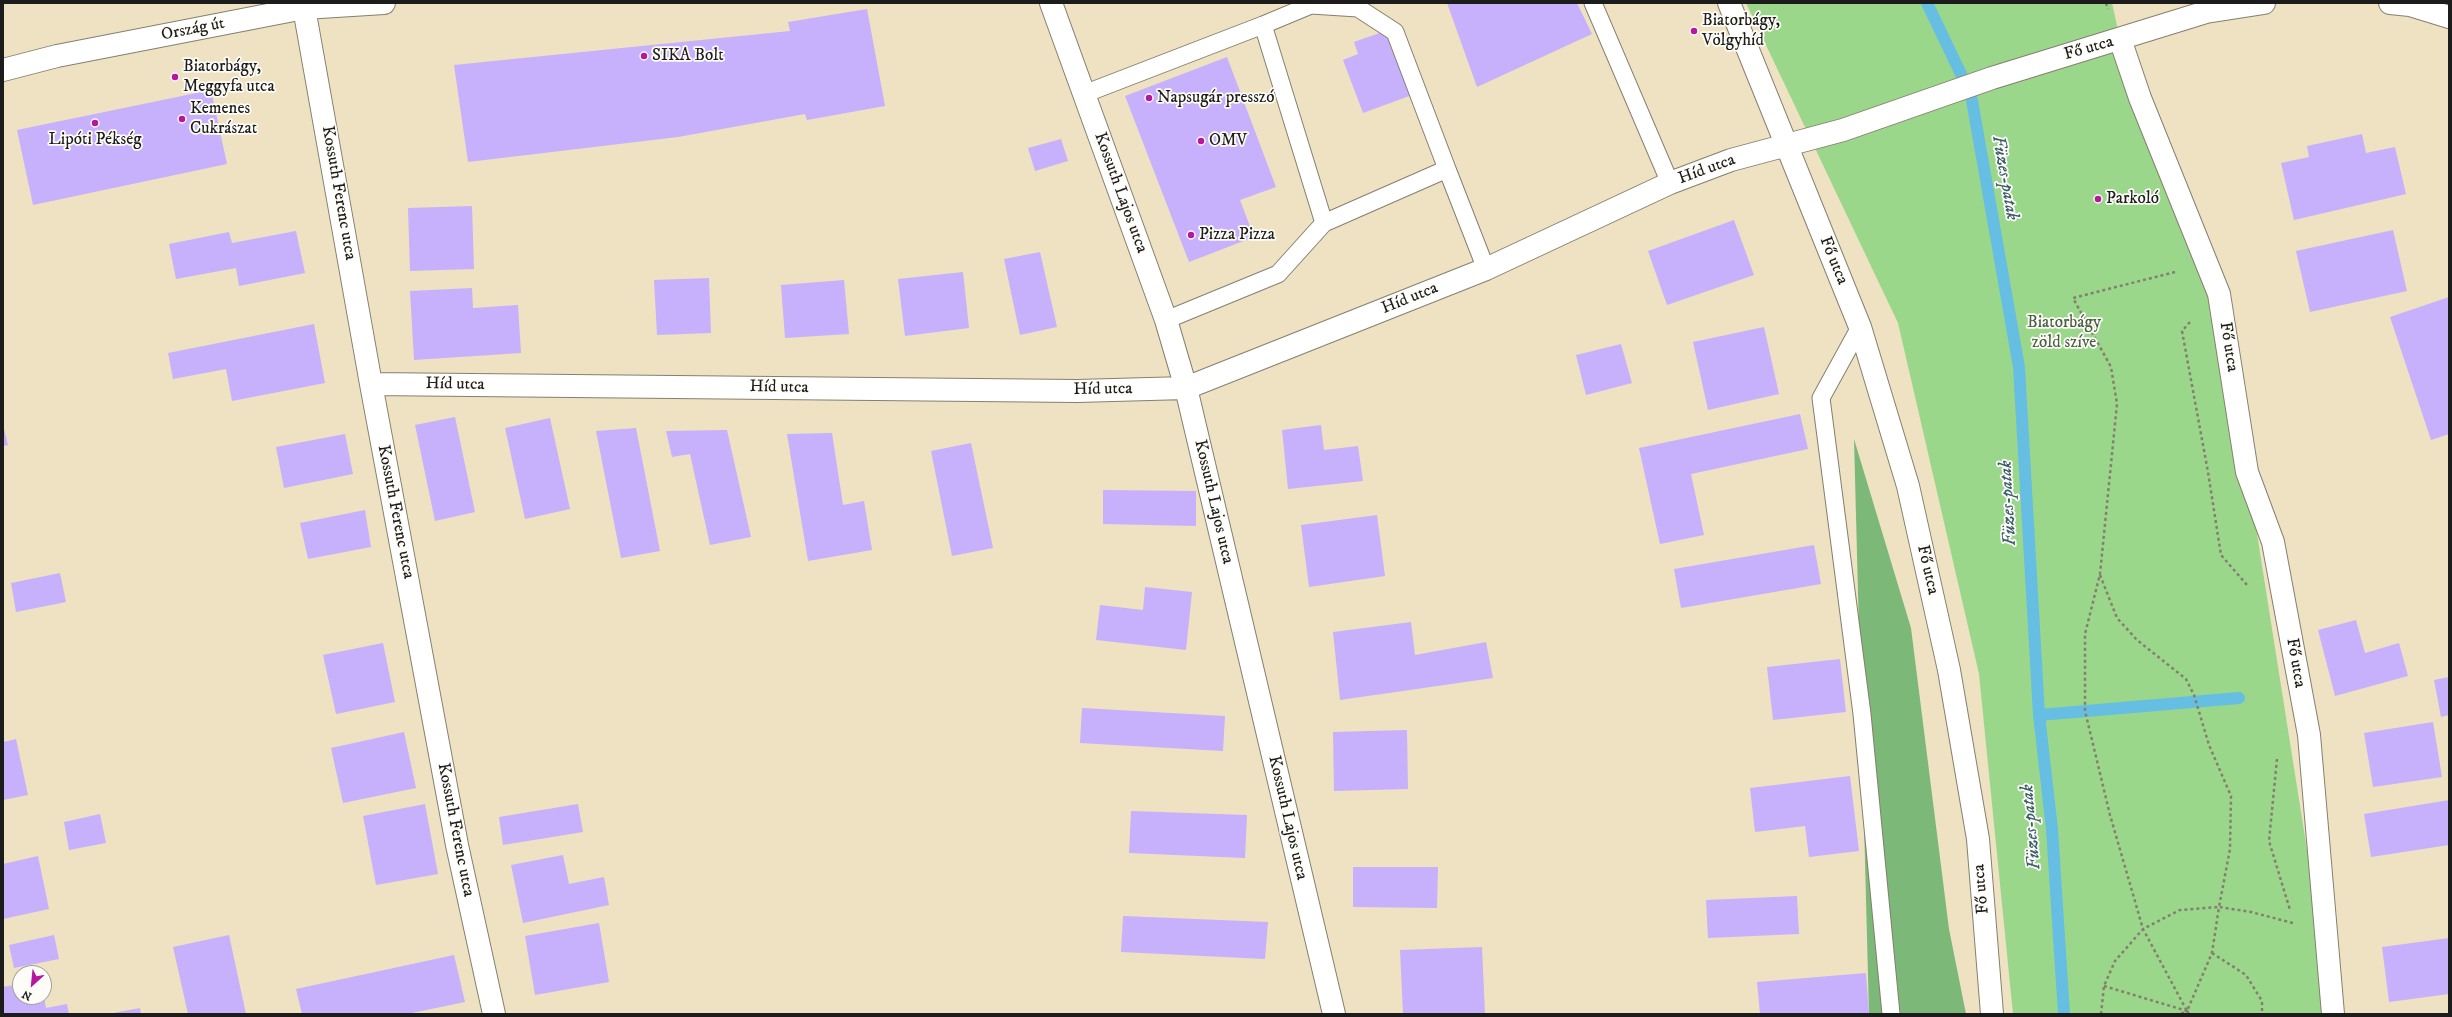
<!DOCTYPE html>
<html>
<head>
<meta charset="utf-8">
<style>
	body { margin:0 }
	#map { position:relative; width:2452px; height:1017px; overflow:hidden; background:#eee2c2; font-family:"IM FELL DW Pica",serif }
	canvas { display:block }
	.frame { position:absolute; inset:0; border:4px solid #1c1c1c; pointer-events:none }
	.north { position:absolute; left:12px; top:965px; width:40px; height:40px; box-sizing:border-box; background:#fdfcf7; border:1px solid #a3a29f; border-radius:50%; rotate:207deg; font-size:11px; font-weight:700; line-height:16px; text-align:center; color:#1c1c1c }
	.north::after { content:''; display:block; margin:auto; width:14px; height:18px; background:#b5179e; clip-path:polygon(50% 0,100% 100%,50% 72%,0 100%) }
</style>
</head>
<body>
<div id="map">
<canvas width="2452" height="1017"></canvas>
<div class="frame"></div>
<div class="north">N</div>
</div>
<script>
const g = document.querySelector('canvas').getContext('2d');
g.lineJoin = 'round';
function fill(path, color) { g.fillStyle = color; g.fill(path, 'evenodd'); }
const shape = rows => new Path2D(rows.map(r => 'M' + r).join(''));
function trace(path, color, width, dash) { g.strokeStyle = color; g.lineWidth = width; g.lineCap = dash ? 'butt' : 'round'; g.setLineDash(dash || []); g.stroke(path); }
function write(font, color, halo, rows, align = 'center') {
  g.font = font + ' "IM FELL DW Pica",serif'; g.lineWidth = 3.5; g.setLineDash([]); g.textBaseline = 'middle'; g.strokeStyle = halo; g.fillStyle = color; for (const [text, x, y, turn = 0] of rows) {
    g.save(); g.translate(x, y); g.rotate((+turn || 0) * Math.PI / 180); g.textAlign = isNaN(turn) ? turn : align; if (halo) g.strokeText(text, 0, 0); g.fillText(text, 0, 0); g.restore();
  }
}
fill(shape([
	[1746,3,2112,3,2120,39,2219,294,2333,1014,2013,1014,1979,674,1898,323]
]), '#9bd78b');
fill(shape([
	[1854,439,1911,628,1949,929,1966,1014,1869,1014]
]), '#7cb877');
trace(shape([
	[1927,3,1971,95,2019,367,2039,715,2052,829,2064,1014],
	[2039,715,2239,698]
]), '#66bee3', 12);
fill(shape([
	[1447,3,1577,3,1592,34,1477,87],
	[867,9,885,106,807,120,805,114,678,137,468,162,454,65,790,31,788,22],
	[1388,30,1412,95,1363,113,1343,60,1358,54,1354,42],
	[1227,57,1276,187,1240,200,1254,237,1189,262,1125,96],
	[211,90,227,164,33,205,17,130],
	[2362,134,2366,153,2395,147,2406,194,2294,220,2281,163,2309,157,2307,146],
	[1061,139,1068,161,1035,171,1028,148],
	[472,206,474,269,410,271,408,208],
	[1734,220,1754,275,1667,305,1648,251],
	[2393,230,2407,291,2310,312,2296,251],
	[296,231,305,273,239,286,236,268,176,279,169,244,229,232,232,243],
	[1040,252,1057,327,1020,335,1004,259],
	[963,272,969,328,905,336,898,279],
	[709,278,711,333,657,335,654,280],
	[844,280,849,334,785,338,781,285],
	[472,288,473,308,518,305,521,353,414,360,410,291],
	[2449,297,2449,434,2431,440,2390,317],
	[314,324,325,383,232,401,226,369,173,379,168,353],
	[1764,327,1779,394,1708,410,1693,342],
	[1621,344,1632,383,1586,395,1576,355],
	[1800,414,1808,449,1691,474,1704,535,1660,544,1639,448],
	[455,417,475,512,435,521,415,425],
	[550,418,570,509,525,519,505,428],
	[3,425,8,445,3,446],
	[1321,425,1324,450,1358,446,1363,481,1288,489,1282,430],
	[636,428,660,551,621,558,596,431],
	[727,430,751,537,710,545,690,454,672,457,666,431],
	[832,433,843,505,864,501,872,550,808,561,787,434],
	[345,434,353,474,284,488,276,447],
	[971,443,993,548,952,556,931,451],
	[1103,490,1196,491,1196,526,1103,524],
	[365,510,371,547,308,559,300,523],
	[1377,515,1385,576,1309,587,1301,525],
	[1814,545,1821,584,1681,608,1674,569],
	[60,573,66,602,16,612,11,583],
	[1145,587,1192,592,1186,650,1096,640,1100,605,1143,610],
	[2356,620,2365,653,2399,643,2408,676,2335,696,2318,630],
	[1411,622,1415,655,1486,642,1493,678,1340,700,1333,632],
	[383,643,395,702,336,714,323,655],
	[1840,659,1846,712,1773,720,1767,667],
	[2449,677,2449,715,2441,717,2434,680],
	[1082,708,1225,716,1223,751,1080,743],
	[2433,722,2442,777,2373,787,2364,733],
	[1407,730,1408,789,1334,791,1333,732],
	[404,732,416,788,343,803,331,748],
	[16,739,28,795,3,800,3,742],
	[1850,776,1859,851,1809,857,1805,826,1755,832,1750,788],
	[2449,800,2449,845,2371,857,2364,814],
	[425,804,438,874,376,885,363,816],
	[578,804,583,832,503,845,499,817],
	[1131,811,1247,815,1245,858,1129,853],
	[100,814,106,843,69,850,64,822],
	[563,855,569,884,604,877,609,905,523,923,511,865],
	[38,856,49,909,3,919,3,864],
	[1353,867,1438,867,1437,908,1353,907],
	[1797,896,1799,934,1708,938,1706,900],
	[1123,916,1268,922,1265,959,1121,952],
	[599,923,609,982,535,995,525,936],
	[54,935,59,959,14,968,9,945],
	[229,935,246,1014,188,1014,173,947],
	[2449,938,2449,994,2389,1002,2382,947],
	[1482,947,1485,1014,1403,1014,1400,950],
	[454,955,465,1002,407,1014,302,1014,296,989],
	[1866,973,1869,1014,1760,1014,1757,982],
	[20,984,20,997,44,997,46,1008,67,1004,69,1014,3,1014,3,987],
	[140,1008,141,1014,113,1014,113,1013]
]), '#c7b0fc');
const lane = shape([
	[1593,3,1670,183],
	[1263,25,1311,5,1358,8,1395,32,1447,169,1324,223],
	[1084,94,1263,25,1324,223,1278,274,1166,320],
	[1447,169,1486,269],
	[1860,327,1821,398,1862,714,1891,1014]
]);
const street = shape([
	[1051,3,1166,320,1186,388,1334,1014],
	[2390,3,2410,5,2449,17],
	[304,8,371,384,457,845,494,1014],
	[2120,39,2140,98,2219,294,2247,472,2273,542,2309,735,2333,1014],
	[371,384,1077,391,1186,388,1486,269,1670,183,1731,160,1843,130,1992,78,2206,12,2264,3]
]);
const secondary = shape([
	[1729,3,1860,327,1908,486,1949,670,1978,839,1992,1014],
	[3,70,57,56,304,8,384,3]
]);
trace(lane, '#857f6f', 19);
trace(street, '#857f6f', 24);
trace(secondary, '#857f6f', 24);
trace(shape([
	[2106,3,2108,9],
	[2175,272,2073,298,2111,367,2117,404,2100,574,2085,634,2085,711,2110,815,2143,929,2187,1011,2186,1014],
	[2190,322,2182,331,2208,472,2221,555,2247,585],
	[2100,575,2117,618,2137,640,2186,679,2194,695,2209,745,2231,796,2230,849,2219,907,2180,910,2143,929,2115,961,2104,986,2101,1014],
	[2277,759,2269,841,2290,910],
	[2212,953,2246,975,2262,1001,2262,1014],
	[2104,986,2187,1011,2180,1014],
	[2189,1014,2187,1011,2212,953,2219,907,2251,912,2293,923]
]), '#857f6f', 2.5, [3, 3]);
trace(lane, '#fff', 17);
trace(street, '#fff', 22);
trace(secondary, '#fff', 22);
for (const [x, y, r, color] of [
	[1694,31,4,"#b5179e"],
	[644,56,4,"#b5179e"],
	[175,77,4,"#b5179e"],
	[1149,98,4,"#b5179e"],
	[182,119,4,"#b5179e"],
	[95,123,4,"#b5179e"],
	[1201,141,4,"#b5179e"],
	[2098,199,4,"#b5179e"],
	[1191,235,4,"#b5179e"]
]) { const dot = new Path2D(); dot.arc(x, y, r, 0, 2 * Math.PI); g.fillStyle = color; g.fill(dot); trace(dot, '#fdfcf7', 1.5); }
write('17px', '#1c1c1c', '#fdfcf7', [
	["Biatorbágy,",1702,21],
	["Völgyhíd",1702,41],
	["SIKA Bolt",652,56],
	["Biatorbágy,",183,67],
	["Meggyfa utca",183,87],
	["Napsugár presszó",1157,98],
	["Kemenes",190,109],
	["Cukrászat",190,129],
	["Lipóti Pékség",95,140,"center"],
	["OMV",1209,141],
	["Parkoló",2106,199],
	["Pizza Pizza",1199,235]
], 'left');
write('17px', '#1c1c1c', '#fdfcf7', [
	["Ország út",193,30,-11],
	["Fő utca",2089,49,-16],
	["Híd utca",1707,170,-20],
	["Kossuth Ferenc utca",338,193,80],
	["Kossuth Lajos utca",1120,193,70],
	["Fő utca",1833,261,68],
	["Híd utca",1410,299,-22],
	["Fő utca",2228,347,81],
	["Híd utca",455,385,1],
	["Híd utca",779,388,1],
	["Híd utca",1103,390,-1],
	["Kossuth Lajos utca",1213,502,77],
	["Kossuth Ferenc utca",395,512,79],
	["Fő utca",1927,570,77],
	["Fő utca",2295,663,80],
	["Kossuth Lajos utca",1287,818,77],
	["Kossuth Ferenc utca",455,830,79],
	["Fő utca",1982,889,-95]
]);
write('17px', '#485d43', '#fdfcf7', [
	["Biatorbágy",2064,323],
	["zöld szíve",2064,343]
]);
write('italic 18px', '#3a5d6c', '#fdfcf7', [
	["Füzes-patak",2004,178,80],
	["Füzes-patak",2009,503,-93],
	["Füzes-patak",2032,827,-95]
]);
</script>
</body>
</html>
